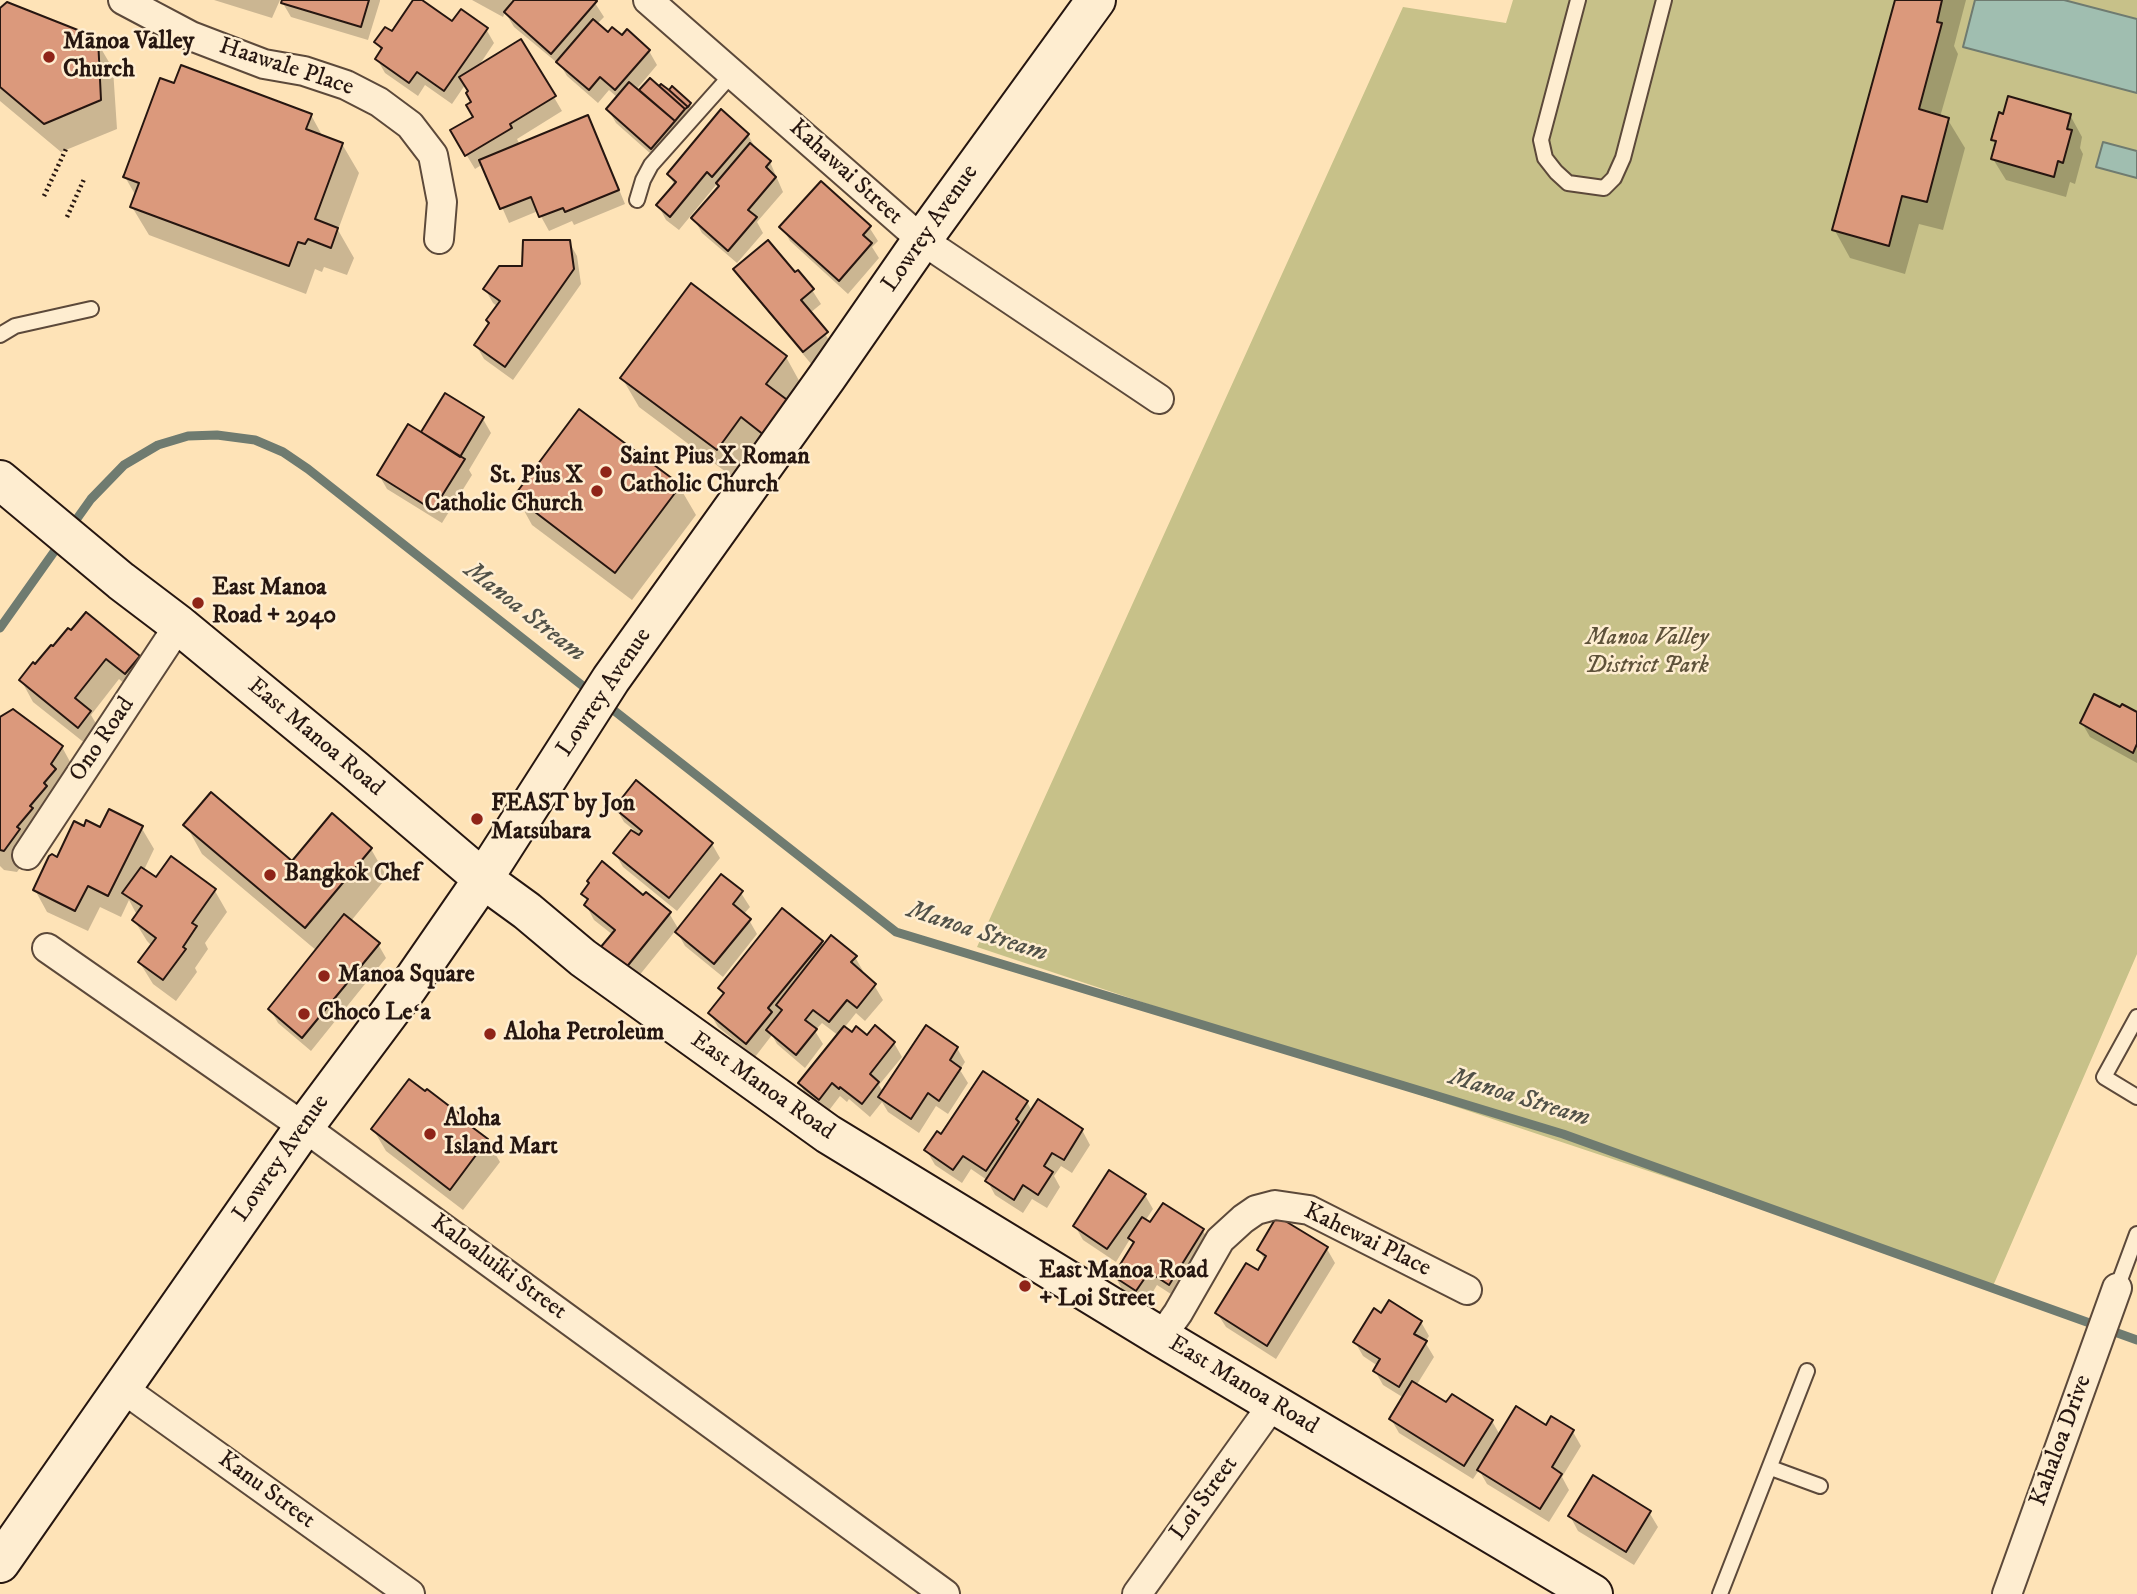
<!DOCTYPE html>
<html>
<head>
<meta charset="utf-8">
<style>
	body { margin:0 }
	canvas { display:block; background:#fee3b7 }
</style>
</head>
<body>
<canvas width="2137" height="1594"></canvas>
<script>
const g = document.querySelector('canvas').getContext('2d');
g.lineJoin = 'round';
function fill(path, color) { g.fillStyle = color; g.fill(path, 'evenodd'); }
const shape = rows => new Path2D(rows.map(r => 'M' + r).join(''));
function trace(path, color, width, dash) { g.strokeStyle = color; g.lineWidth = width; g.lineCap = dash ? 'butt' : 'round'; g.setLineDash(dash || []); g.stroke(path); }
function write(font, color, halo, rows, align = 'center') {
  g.font = font + ' "IM FELL DW Pica",serif'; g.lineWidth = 5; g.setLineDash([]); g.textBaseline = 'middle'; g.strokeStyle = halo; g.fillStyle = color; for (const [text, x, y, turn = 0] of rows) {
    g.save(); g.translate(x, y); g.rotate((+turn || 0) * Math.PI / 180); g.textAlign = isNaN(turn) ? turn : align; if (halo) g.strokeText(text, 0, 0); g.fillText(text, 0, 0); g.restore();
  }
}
fill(shape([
	[1513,0,2137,0,2137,954,1993,1286,977,947,1403,7,1506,23]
]), '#c7c189');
const water = shape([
	[1975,0,2064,0,2137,19,2137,93,1963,47,1975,0],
	[2103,142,2137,151,2137,178,2096,167,2103,142]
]);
fill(water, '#a0beb0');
trace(water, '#6f7b70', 2);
fill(shape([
	[214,0,280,0,272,18],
	[281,0,380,0,380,1,368,40,291,17],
	[415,0,419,0,453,23,486,29,494,43,478,67,521,41,562,111,517,139,520,145,587,117,595,131,625,204,574,225,572,221,549,231,538,211,509,223,483,164,475,169,452,131,475,118,473,102,465,85,452,104,425,85,418,96,385,73,377,59,382,52,376,42,392,33],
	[472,0,512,0,507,8,517,0,593,0,604,17,597,24,608,35,622,37,649,51,657,65,636,90,639,93,650,81,689,104,698,118,660,162,616,123,608,109,618,98,609,90,598,103,567,76,561,66,514,27,505,12,503,17],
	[1897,0,1966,0,1954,46,1958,54,1940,117,1948,120,1965,148,1943,230,1919,224,1905,274,1850,258,1834,229],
	[0,11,96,40,113,69,117,129,61,152,0,101],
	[721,112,748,135,756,149,770,162,783,192,757,222,763,233,737,263,702,233,694,219,720,188,716,185,679,230,666,220,658,205,675,186,669,175],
	[311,115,323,137,342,144,359,173,338,230,354,258,347,275,324,267,322,272,315,269,306,294,149,235,132,207,136,196,125,177],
	[2070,115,2082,137,2080,148,2083,154,2075,184,2070,182,2066,197,2006,180,1993,159,1997,146,1993,140,2005,116],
	[782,227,869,227,878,241,872,247,879,258,848,294,790,241],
	[569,242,577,256,581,284,513,380,484,359,476,345,490,324,498,307,493,303,485,289],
	[735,269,812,290,821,304,810,313,834,347,812,365,744,283],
	[786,357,802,386,793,407,810,435,786,466,734,478,639,407,622,378],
	[446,395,483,419,491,433,469,470,472,475,442,523,387,489,379,475,422,434],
	[679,486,696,515,632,600,532,525,516,496],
	[51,647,139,657,151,679,138,695,119,679,91,715,102,734,91,748,33,702,21,680,35,667],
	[2121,709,2137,714,2137,763,2090,737,2082,723],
	[0,720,62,747,74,769,31,852,17,872,4,870,0,866],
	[616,808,712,844,720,858,677,911,623,867,615,853,634,830,624,822],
	[186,825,293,863,371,849,387,877,351,921,378,944,386,958,311,1051,278,1023,270,1009,317,951,202,854],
	[141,827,154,849,144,870,156,879,215,891,227,912,205,943,208,949,195,968,197,972,176,1001,153,984,140,963,152,946,147,941,134,920,137,915,129,900,121,917,100,907,88,931,47,912,35,890,57,859,84,828,101,830],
	[741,893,750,907,743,915,749,920,757,934,723,977,685,946,676,930,634,982,613,935,594,920,586,905,588,902,583,894,643,897,669,913,679,930],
	[821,942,824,947,855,957,863,971,862,974,874,985,883,1000,865,1021,856,1013,844,1028,852,1034,894,1043,902,1057,879,1085,883,1092,957,1048,965,1062,960,1070,968,1083,948,1114,936,1106,919,1133,888,1112,882,1102,870,1117,849,1099,847,1102,840,1096,827,1113,808,1098,800,1084,839,1036,822,1023,815,1031,823,1044,805,1068,777,1044,772,1035,755,1057,718,1027,710,1013,724,996,720,988],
	[1027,1102,1032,1111,1082,1130,1090,1145,1072,1173,1061,1166,1054,1176,1060,1187,1047,1208,1032,1199,1023,1213,995,1195,987,1180,971,1169,962,1183,935,1165,927,1151,942,1137],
	[473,1126,487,1140,500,1162,463,1210,386,1151,373,1129],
	[1145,1195,1153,1209,1145,1221,1151,1224,1164,1205,1203,1231,1211,1245,1177,1298,1157,1285,1145,1305,1123,1291,1115,1276,1134,1245,1130,1239,1116,1262,1083,1240,1075,1226],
	[1327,1249,1335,1263,1276,1359,1226,1327,1217,1313,1258,1272,1265,1261,1259,1250],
	[1381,1315,1421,1322,1429,1336,1425,1342,1434,1357,1416,1386,1447,1405,1492,1421,1500,1435,1547,1427,1573,1432,1581,1446,1562,1477,1569,1490,1549,1522,1487,1484,1479,1470,1473,1479,1399,1433,1391,1419,1404,1398,1383,1385,1375,1371,1378,1366,1363,1356,1355,1342],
	[1649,1512,1658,1527,1634,1565,1578,1531,1570,1516]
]), '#0003');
trace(shape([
	[71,527,91,499,124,465,158,445,188,436,217,435,255,440,283,452,308,469,593,694],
	[0,628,61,542],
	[607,705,896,932,1563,1134,2137,1340]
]), '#6f7b70', 9);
const building = shape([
	[282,0,369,0,361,27,281,3,282,0],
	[413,0,422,0,452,21,461,9,488,28,444,91,417,72,409,83,375,59,382,48,374,42,385,27,392,31,413,0],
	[514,0,595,0,597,1,551,54,504,12,514,0],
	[1895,0,1942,0,1937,22,1942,23,1919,109,1949,118,1927,202,1902,196,1889,246,1832,230,1895,0],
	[7,2,98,38,101,100,44,124,0,87,0,8,7,2],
	[593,19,608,32,612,27,622,35,627,29,650,50,615,90,600,77,589,90,556,62,593,19],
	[521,39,556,96,510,124,512,128,465,156,450,130,473,117,466,105,471,102,466,93,468,91,459,77,521,39],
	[181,65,312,114,306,129,343,143,315,219,338,228,331,248,308,239,305,244,298,242,289,266,130,207,139,183,123,177,124,175,160,78,174,83,181,65],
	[650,78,685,109,675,121,639,90,650,78],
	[629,82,675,121,651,149,606,109,629,82],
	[661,84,669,90,688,107,685,109,659,86,661,84],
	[672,86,691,103,688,107,669,90,672,86],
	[2008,96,2071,114,2067,129,2072,130,2063,163,2058,161,2054,177,1991,159,1996,141,1991,140,1999,112,2003,114,2008,96],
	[721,109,749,134,712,177,707,172,670,217,656,205,676,182,667,174,721,109],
	[588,115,619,190,565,212,563,208,539,217,531,197,500,209,479,160,588,115],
	[750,143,771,161,766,167,776,177,748,210,757,217,728,251,691,218,719,186,716,183,750,143],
	[821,181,871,226,863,235,872,243,839,281,779,227,821,181],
	[523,240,570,240,574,269,505,367,474,345,489,323,486,320,500,301,483,289,499,266,522,266,523,240],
	[768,240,795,272,798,270,814,289,801,300,828,332,803,352,733,269,768,240],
	[691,283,787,356,766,384,794,405,769,439,741,417,717,450,620,378,691,283],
	[445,393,484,417,460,457,421,432,445,393],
	[579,409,681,485,615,573,514,496,579,409],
	[408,424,465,459,433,510,377,475,408,424],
	[86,612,140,656,125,674,106,659,75,698,91,711,78,728,19,680,33,662,35,664,51,645,53,646,68,628,71,630,86,612],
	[2094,694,2120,707,2122,704,2137,712,2137,744,2133,753,2080,723,2094,694],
	[13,709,63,746,51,764,56,769,44,783,47,786,30,806,33,808,17,827,20,829,4,851,0,850,0,717,13,709],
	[636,780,713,843,669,898,613,853,631,830,639,835,642,831,614,808,636,780],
	[211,792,292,861,332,813,372,848,305,928,183,825,211,792],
	[109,809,143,826,108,896,88,886,75,911,33,890,49,856,52,854,57,857,74,821,84,826,86,820,100,827,109,809],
	[171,856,216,889,192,923,197,926,183,947,186,949,163,980,138,962,156,938,132,920,142,906,122,893,141,867,156,877,171,856],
	[602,861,643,895,646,892,671,912,625,969,600,948,615,930,584,905,588,899,581,894,589,883,587,881,602,861],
	[721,874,743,891,733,904,751,919,714,964,675,932,721,874],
	[782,908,823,941,768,1008,772,1012,746,1044,708,1013,724,993,718,988,782,908],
	[344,914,380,943,302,1038,268,1009,344,914],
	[831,935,857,956,851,962,876,984,857,1008,847,1000,829,1022,813,1010,805,1020,817,1029,796,1055,766,1030,782,1010,776,1005,831,935],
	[875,1025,895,1042,870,1074,879,1082,862,1104,840,1087,839,1089,832,1083,819,1100,798,1083,844,1026,852,1032,856,1026,867,1035,875,1025],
	[926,1025,958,1047,950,1060,961,1068,939,1101,928,1093,911,1119,878,1097,926,1025],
	[983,1071,1028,1101,1016,1119,1019,1122,986,1171,963,1156,953,1170,924,1150,937,1131,941,1134,983,1071],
	[409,1079,425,1091,427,1089,474,1125,472,1127,488,1139,450,1190,371,1129,409,1079],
	[1038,1099,1083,1129,1064,1160,1052,1153,1044,1166,1053,1172,1038,1195,1023,1185,1014,1200,985,1181,1038,1099],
	[1109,1170,1146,1194,1107,1249,1073,1226,1109,1170],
	[1163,1203,1204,1229,1169,1285,1149,1272,1136,1291,1113,1276,1134,1242,1128,1238,1142,1217,1150,1222,1163,1203],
	[1277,1216,1328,1247,1267,1346,1215,1313,1246,1263,1258,1270,1266,1256,1257,1250,1277,1216],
	[1389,1300,1422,1321,1414,1334,1427,1341,1399,1387,1373,1371,1380,1359,1353,1342,1374,1308,1381,1313,1389,1300],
	[1412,1381,1446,1402,1452,1394,1493,1420,1464,1466,1389,1419,1412,1381],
	[1516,1406,1546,1425,1551,1416,1574,1430,1552,1467,1562,1474,1540,1509,1477,1470,1516,1406],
	[1593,1475,1651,1511,1626,1552,1568,1516,1593,1475]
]);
fill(building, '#db997c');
trace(building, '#261610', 2);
const lane = shape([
	[1578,0,1541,140,1545,158,1556,172,1568,183,1604,188,1614,178,1623,158,1664,0],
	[637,200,643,180,651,165,733,73],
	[0,335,15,326,91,309],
	[2137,1017,2104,1077,2137,1097],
	[2117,1288,2137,1234],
	[1771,1468,1820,1486],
	[1720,1594,1807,1371]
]);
const street = shape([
	[123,0,191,36,264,64,304,71,346,85,379,102,410,125,433,155,442,202,439,239],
	[648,0,922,240,1159,399],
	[27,855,179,625],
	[47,948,304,1127,945,1594],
	[1161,1337,1178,1313,1220,1240,1243,1219,1256,1210,1275,1205,1309,1210,1467,1290],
	[122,1388,410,1594],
	[1137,1594,1273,1404],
	[2007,1594,2117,1288]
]);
const secondary = shape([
	[0,480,121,581,179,625,355,770,483,879,527,911,583,958,828,1134,1161,1337,1593,1594],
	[0,1563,304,1127,407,989,483,879,611,679,827,377,922,240,1096,0]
]);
trace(lane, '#5c493a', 18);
trace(street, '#5c493a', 32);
trace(secondary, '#261610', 42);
trace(shape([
	[44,196,66,149],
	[67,217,85,177]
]), '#261610', 4.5, [2, 3.5]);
trace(lane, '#feedd0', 14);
trace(street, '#feedd0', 28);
trace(secondary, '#feedd0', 38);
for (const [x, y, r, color] of [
	[49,57,7,"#8f2418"],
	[606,472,7,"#8f2418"],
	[597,491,7,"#8f2418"],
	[198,603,7,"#8f2418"],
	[477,819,7,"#8f2418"],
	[270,875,7,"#8f2418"],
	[324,976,7,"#8f2418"],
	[304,1014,7,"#8f2418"],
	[490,1034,7,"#8f2418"],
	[430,1134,7,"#8f2418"],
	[1025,1286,7,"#8f2418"]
]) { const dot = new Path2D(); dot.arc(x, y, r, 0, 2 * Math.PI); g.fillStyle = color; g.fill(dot); trace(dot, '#feedd0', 2.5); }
write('bold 24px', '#261610', '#feedd0', [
	["Mānoa Valley",63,43],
	["Church",63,71],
	["Saint Pius X Roman",620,458],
	["Catholic Church",620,486],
	["St. Pius X",583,477,"right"],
	["Catholic Church",583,505,"right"],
	["East Manoa",212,589],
	["Road + 2940",212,617],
	["FEAST by Jon",491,805],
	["Matsubara",491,833],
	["Bangkok Chef",284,875],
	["Manoa Square",338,976],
	["Choco Leʻa",318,1014],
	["Aloha Petroleum",504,1034],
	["Aloha",444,1120],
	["Island Mart",444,1148],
	["East Manoa Road",1039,1272],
	["+ Loi Street",1039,1300]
], 'left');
write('24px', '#261610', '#feedd0', [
	["Haawale Place",286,68,18],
	["Kahawai Street",845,173,42],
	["Lowrey Avenue",931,229,-55],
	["Lowrey Avenue",605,693,-56],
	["East Manoa Road",315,738,40],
	["Ono Road",103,740,-56],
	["East Manoa Road",762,1087,35],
	["Lowrey Avenue",282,1159,-55],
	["Kahewai Place",1367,1241,26],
	["Kaloaluiki Street",498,1268,36],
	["East Manoa Road",1243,1386,31],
	["Kahaloa Drive",2062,1441,-70],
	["Kanu Street",266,1491,36],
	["Loi Street",1205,1499,-54]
]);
write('italic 24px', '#5e523a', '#feedd0', [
	["Manoa Valley",1647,639],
	["District Park",1647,667]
]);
write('italic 26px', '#515148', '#feedd0', [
	["Manoa Stream",524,613,38],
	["Manoa Stream",977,933,18],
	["Manoa Stream",1519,1099,17]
]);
</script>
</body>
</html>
